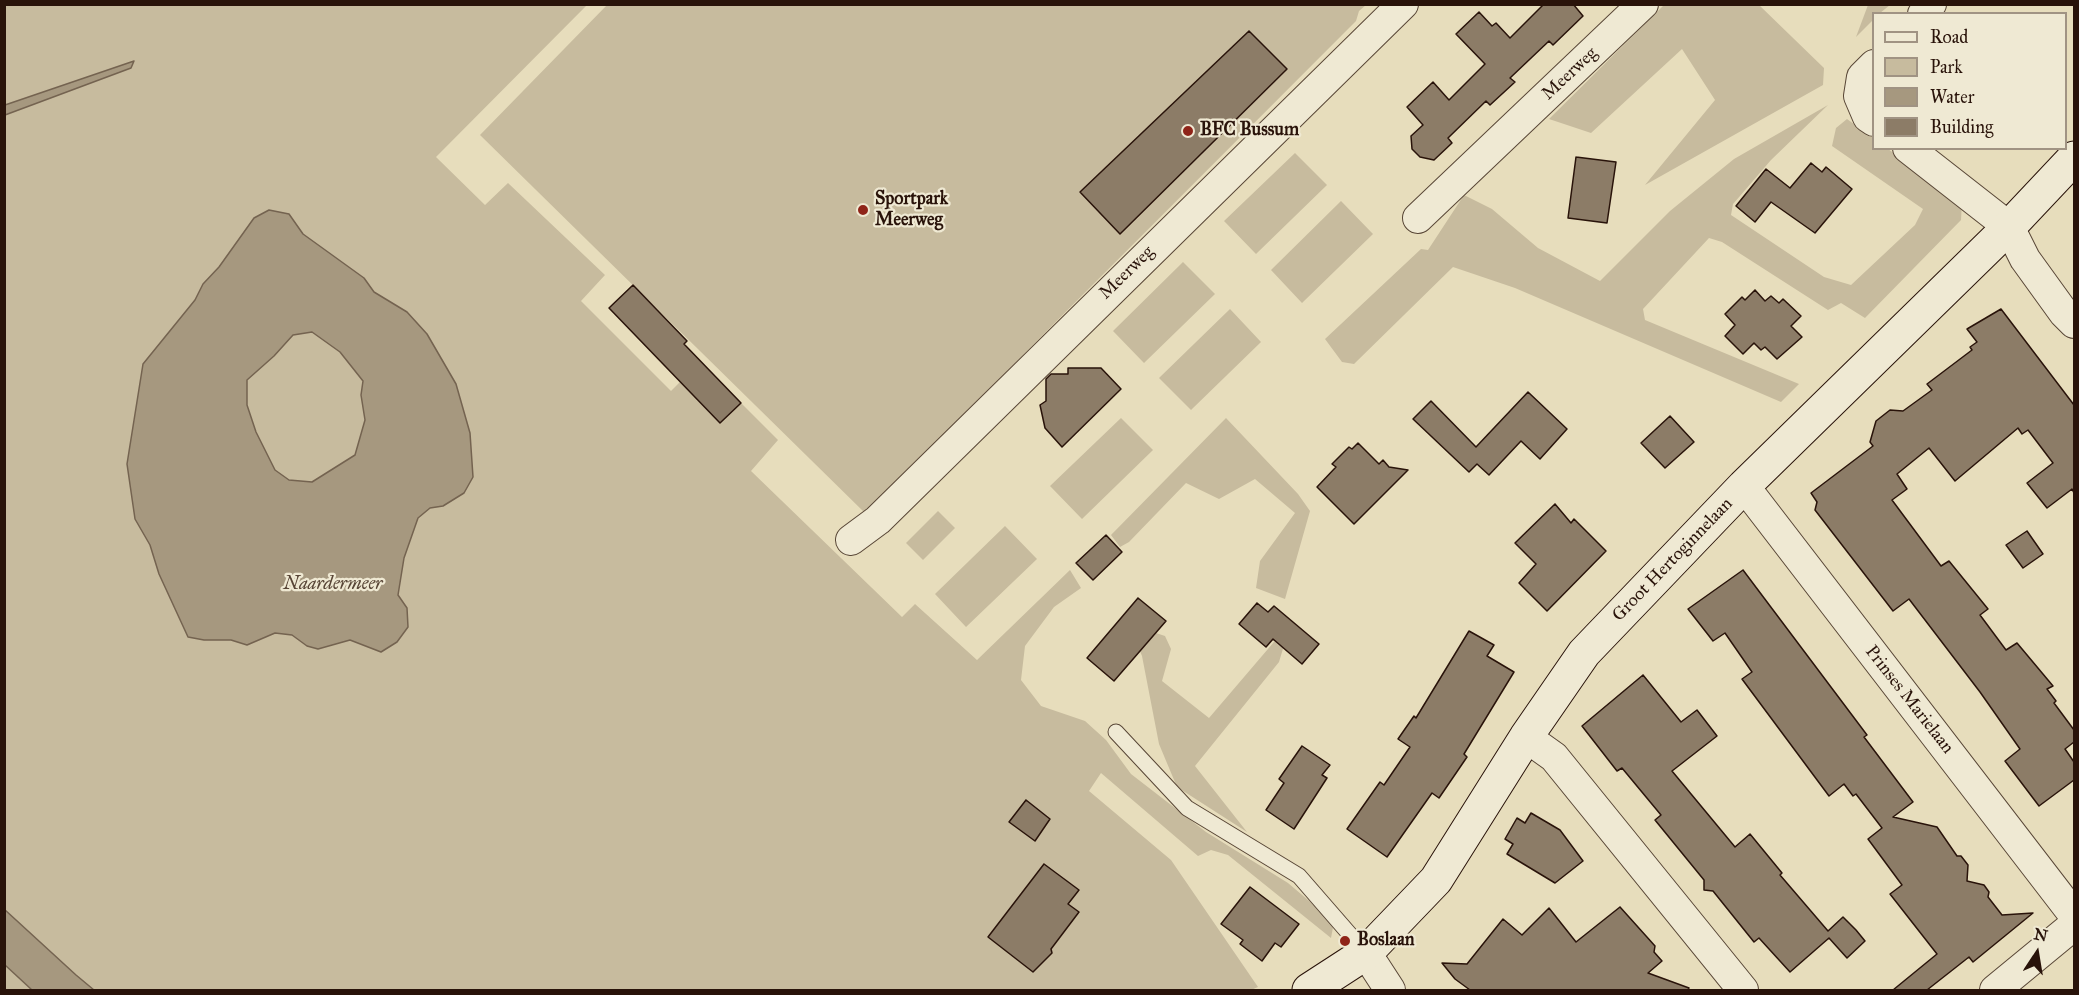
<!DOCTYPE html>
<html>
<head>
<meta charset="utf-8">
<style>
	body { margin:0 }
	#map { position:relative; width:2079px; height:995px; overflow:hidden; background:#e7ddbc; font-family:"IM FELL Great Primer",serif }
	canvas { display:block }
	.frame { position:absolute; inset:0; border:6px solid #29130a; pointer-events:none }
	.legend { position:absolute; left:1872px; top:12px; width:195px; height:138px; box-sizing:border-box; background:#efe9d3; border:2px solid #a09383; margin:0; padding:8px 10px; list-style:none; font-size:18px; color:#29130a }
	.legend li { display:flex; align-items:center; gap:12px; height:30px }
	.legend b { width:30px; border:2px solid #a09383 }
	.north { position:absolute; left:2007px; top:923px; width:60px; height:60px; -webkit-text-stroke:4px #efe9d3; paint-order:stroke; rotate:12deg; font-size:16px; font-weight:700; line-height:24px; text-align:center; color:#29130a }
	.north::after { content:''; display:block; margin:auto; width:21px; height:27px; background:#29130a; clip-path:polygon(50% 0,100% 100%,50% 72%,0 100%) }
</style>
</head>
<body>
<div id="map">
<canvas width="2079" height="995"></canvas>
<div class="frame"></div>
<ul class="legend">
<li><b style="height:8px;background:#efe9d3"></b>Road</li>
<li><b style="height:16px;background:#c7bb9e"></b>Park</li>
<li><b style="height:16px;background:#a6987f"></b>Water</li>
<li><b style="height:16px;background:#8c7c67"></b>Building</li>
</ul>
<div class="north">N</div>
</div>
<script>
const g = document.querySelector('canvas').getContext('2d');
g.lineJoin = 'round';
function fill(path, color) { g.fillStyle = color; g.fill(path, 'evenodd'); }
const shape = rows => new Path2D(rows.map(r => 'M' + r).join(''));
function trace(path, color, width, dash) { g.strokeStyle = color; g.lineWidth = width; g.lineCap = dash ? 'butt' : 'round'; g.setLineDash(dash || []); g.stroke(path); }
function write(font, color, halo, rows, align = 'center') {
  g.font = font + ' "IM FELL Great Primer",serif'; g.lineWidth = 4.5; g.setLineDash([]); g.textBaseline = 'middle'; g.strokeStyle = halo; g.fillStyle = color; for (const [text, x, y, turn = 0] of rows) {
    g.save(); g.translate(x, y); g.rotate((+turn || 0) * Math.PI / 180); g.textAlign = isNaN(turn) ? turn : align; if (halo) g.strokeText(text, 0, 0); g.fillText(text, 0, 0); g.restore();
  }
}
fill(shape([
	[4,5,587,5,436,157,485,205,508,183,605,275,581,301,671,391,700,362,778,440,751,471,902,617,915,604,977,660,1070,570,1081,588,1054,607,1025,646,1021,680,1041,706,1085,721,1106,740,1131,774,1206,832,1288,883,1334,922,1331,938,1228,855,1211,850,1198,856,1101,773,1089,791,1171,860,1258,987,1251,990,91,990,5,910],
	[607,5,1366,5,1359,11,1356,21,865,513,480,135],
	[1664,5,1759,5,1824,68,1823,85,1645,185,1715,100,1682,49,1591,133,1549,119],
	[1868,5,1890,5,1880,13,1874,14,1873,20,1856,37],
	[1828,105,1771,160,1740,196,1733,204,1731,215,1824,277,1851,285,1915,225,1923,209,1832,146,1836,128,1847,119,1873,138,1874,148,1888,149,1962,202,1961,220,1865,318,1841,303,1828,310,1722,242,1709,238,1643,309,1645,320,1799,384,1781,402,1515,288,1453,267,1354,364,1342,362,1325,339,1421,249,1428,250,1464,195,1492,209,1538,248,1600,281,1670,211,1734,159],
	[1295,153,1327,185,1256,254,1224,221],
	[1341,201,1373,234,1302,303,1271,270],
	[1183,262,1215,294,1144,363,1113,331],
	[1230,309,1261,342,1191,410,1159,378],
	[1121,418,1153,450,1082,519,1050,486],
	[1226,418,1298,494,1310,511,1285,599,1256,588,1260,561,1295,513,1255,479,1219,499,1186,483,1129,542,1120,547,1111,535],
	[938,511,955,528,923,560,906,543],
	[1005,526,1037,559,966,627,935,594],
	[1291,622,1279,662,1195,766,1247,832,1177,787,1159,744,1142,656,1134,637,1147,630,1165,636,1171,649,1162,681,1209,718],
	[5,965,10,970,32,990,5,990]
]), '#c7bb9e');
const water = shape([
	[134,61,131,68,5,115,5,105,134,61],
	[269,210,289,214,303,234,364,278,374,292,407,312,427,334,456,384,470,433,473,477,464,493,443,506,430,508,418,518,404,558,398,595,407,608,408,627,397,642,381,652,350,640,318,649,307,646,292,635,275,633,247,645,231,640,204,640,188,637,159,574,150,545,135,519,127,464,143,364,195,300,203,284,219,267,254,218,269,210],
	[312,332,340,352,363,381,361,395,365,420,355,455,312,482,289,480,275,470,256,432,247,405,247,380,274,356,293,335,312,332],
	[4,909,76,975,94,990,32,990,5,965,4,909]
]);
fill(water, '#a6987f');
trace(water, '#746350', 1.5);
const building = shape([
	[1544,4,1573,4,1583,16,1553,45,1549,41,1510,78,1515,82,1490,105,1486,101,1448,138,1452,143,1434,160,1420,157,1412,149,1411,136,1423,125,1407,107,1433,82,1449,100,1485,64,1456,34,1479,12,1492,26,1496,23,1510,38,1544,4],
	[1249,31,1287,69,1120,234,1080,192,1249,31],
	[1576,157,1616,162,1607,223,1568,218,1576,157],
	[1811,163,1822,172,1826,167,1852,189,1815,233,1771,202,1755,222,1736,206,1766,169,1790,188,1811,163],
	[633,285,687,341,684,344,741,403,720,423,609,308,633,285],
	[1755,290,1765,301,1771,296,1779,303,1783,299,1801,316,1791,326,1802,337,1777,359,1765,347,1761,350,1754,343,1743,354,1725,336,1735,325,1725,314,1742,297,1745,300,1755,290],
	[2001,309,2074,405,2074,493,2072,489,2047,508,2027,483,2053,463,2028,430,2022,434,2018,428,1955,481,1929,448,1897,474,1907,489,1892,500,1941,566,1949,561,1988,609,1980,615,2006,650,2017,643,2053,686,2047,689,2056,701,2054,703,2074,730,2074,742,2065,749,2074,762,2074,780,2039,806,2005,761,2020,749,1980,692,1909,599,1893,611,1815,510,1817,502,1811,493,1873,446,1870,442,1876,421,1890,410,1903,411,1932,390,1927,384,1972,350,1970,347,1977,342,1967,329,2001,309],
	[1068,368,1101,368,1121,389,1062,447,1045,428,1040,405,1046,401,1046,379,1051,374,1068,374,1068,368],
	[1528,392,1567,429,1540,459,1521,441,1489,475,1477,464,1469,472,1413,419,1431,401,1476,447,1528,392],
	[1670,416,1694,442,1665,468,1641,443,1670,416],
	[1358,443,1379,464,1383,460,1389,467,1408,470,1354,524,1317,487,1336,467,1332,464,1349,447,1352,449,1358,443],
	[1555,504,1571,523,1574,519,1606,551,1547,611,1519,583,1536,564,1515,543,1555,504],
	[2027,531,2043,554,2023,568,2006,545,2027,531],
	[1106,535,1122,552,1093,580,1076,563,1106,535],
	[1743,570,1867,735,1864,737,1913,802,1893,817,1937,827,1957,856,1961,856,1968,865,1967,881,1984,885,1989,892,1988,897,2002,915,2033,913,1973,962,1969,957,1927,990,1893,990,1937,954,1890,894,1902,885,1868,839,1882,828,1856,794,1853,796,1844,784,1829,796,1742,679,1752,672,1725,633,1713,641,1688,609,1743,570],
	[1138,598,1166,621,1114,681,1087,658,1138,598],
	[1257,603,1268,612,1274,606,1319,644,1302,664,1273,639,1266,647,1239,624,1257,603],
	[1469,631,1494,645,1487,656,1514,672,1464,754,1467,757,1439,798,1432,793,1387,857,1347,829,1380,782,1384,785,1410,747,1398,739,1414,716,1416,718,1469,631],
	[1643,675,1681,722,1697,710,1717,736,1672,771,1735,847,1750,834,1782,873,1780,875,1828,931,1843,917,1856,930,1865,941,1847,958,1829,938,1790,972,1759,938,1754,942,1713,891,1704,890,1704,880,1655,820,1661,815,1622,768,1617,771,1582,726,1643,675],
	[1302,746,1330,765,1322,775,1327,778,1294,829,1266,810,1284,783,1279,779,1302,746],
	[1026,800,1050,819,1035,841,1009,822,1026,800],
	[1531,813,1560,830,1583,861,1555,883,1507,854,1513,844,1505,839,1517,818,1525,823,1531,813],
	[1044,864,1079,890,1068,904,1079,912,1051,949,1052,953,1033,972,988,937,1044,864],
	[1250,887,1299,924,1281,947,1275,943,1262,961,1240,944,1243,940,1221,924,1250,887],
	[1620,907,1655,946,1654,952,1662,961,1648,973,1689,988,1688,990,1470,990,1455,979,1442,963,1467,964,1503,919,1522,935,1549,908,1576,942,1620,907]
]);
fill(building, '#8c7c67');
trace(building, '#29130a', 1.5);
const service = shape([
	[1116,732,1187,808,1299,876,1366,953]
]);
const minor = shape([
	[1923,14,1931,4],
	[1874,65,1862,77,1859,96,1868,117,1874,121],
	[1908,148,2009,227,2025,259,2064,313,2074,323],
	[1418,218,1643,4],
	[1744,486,2074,915],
	[851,540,878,520,1403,4],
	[1526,737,1554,757,1743,990],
	[1366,953,1390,990],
	[1995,990,2074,925]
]);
const secondary = shape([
	[1309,990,1366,953,1436,880,1526,737,1584,653,1744,486,2009,227,2074,158]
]);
trace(service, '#584636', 17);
trace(minor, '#584636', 32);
trace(secondary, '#29130a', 35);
trace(service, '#efe9d3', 15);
trace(minor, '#efe9d3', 30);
trace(secondary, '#efe9d3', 33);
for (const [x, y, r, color] of [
	[1188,131,6,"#8f2418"],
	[863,210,6,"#8f2418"],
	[1345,941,6,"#8f2418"]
]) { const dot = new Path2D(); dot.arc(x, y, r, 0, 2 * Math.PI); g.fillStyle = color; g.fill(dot); trace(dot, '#efe9d3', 2); }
write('18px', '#29130a', '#efe9d3', [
	["Meerweg",1570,74,-43],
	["Meerweg",1127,273,-44],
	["Groot Hertoginnelaan",1673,560,-46],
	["Prinses Marielaan",1909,700,52]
]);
write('bold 18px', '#29130a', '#efe9d3', [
	["BFC Bussum",1200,131],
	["Sportpark",875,200],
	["Meerweg",875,221],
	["Boslaan",1357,941]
], 'left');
write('italic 18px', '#584536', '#efe9d3', [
	["Naardermeer",333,585]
]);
</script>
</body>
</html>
